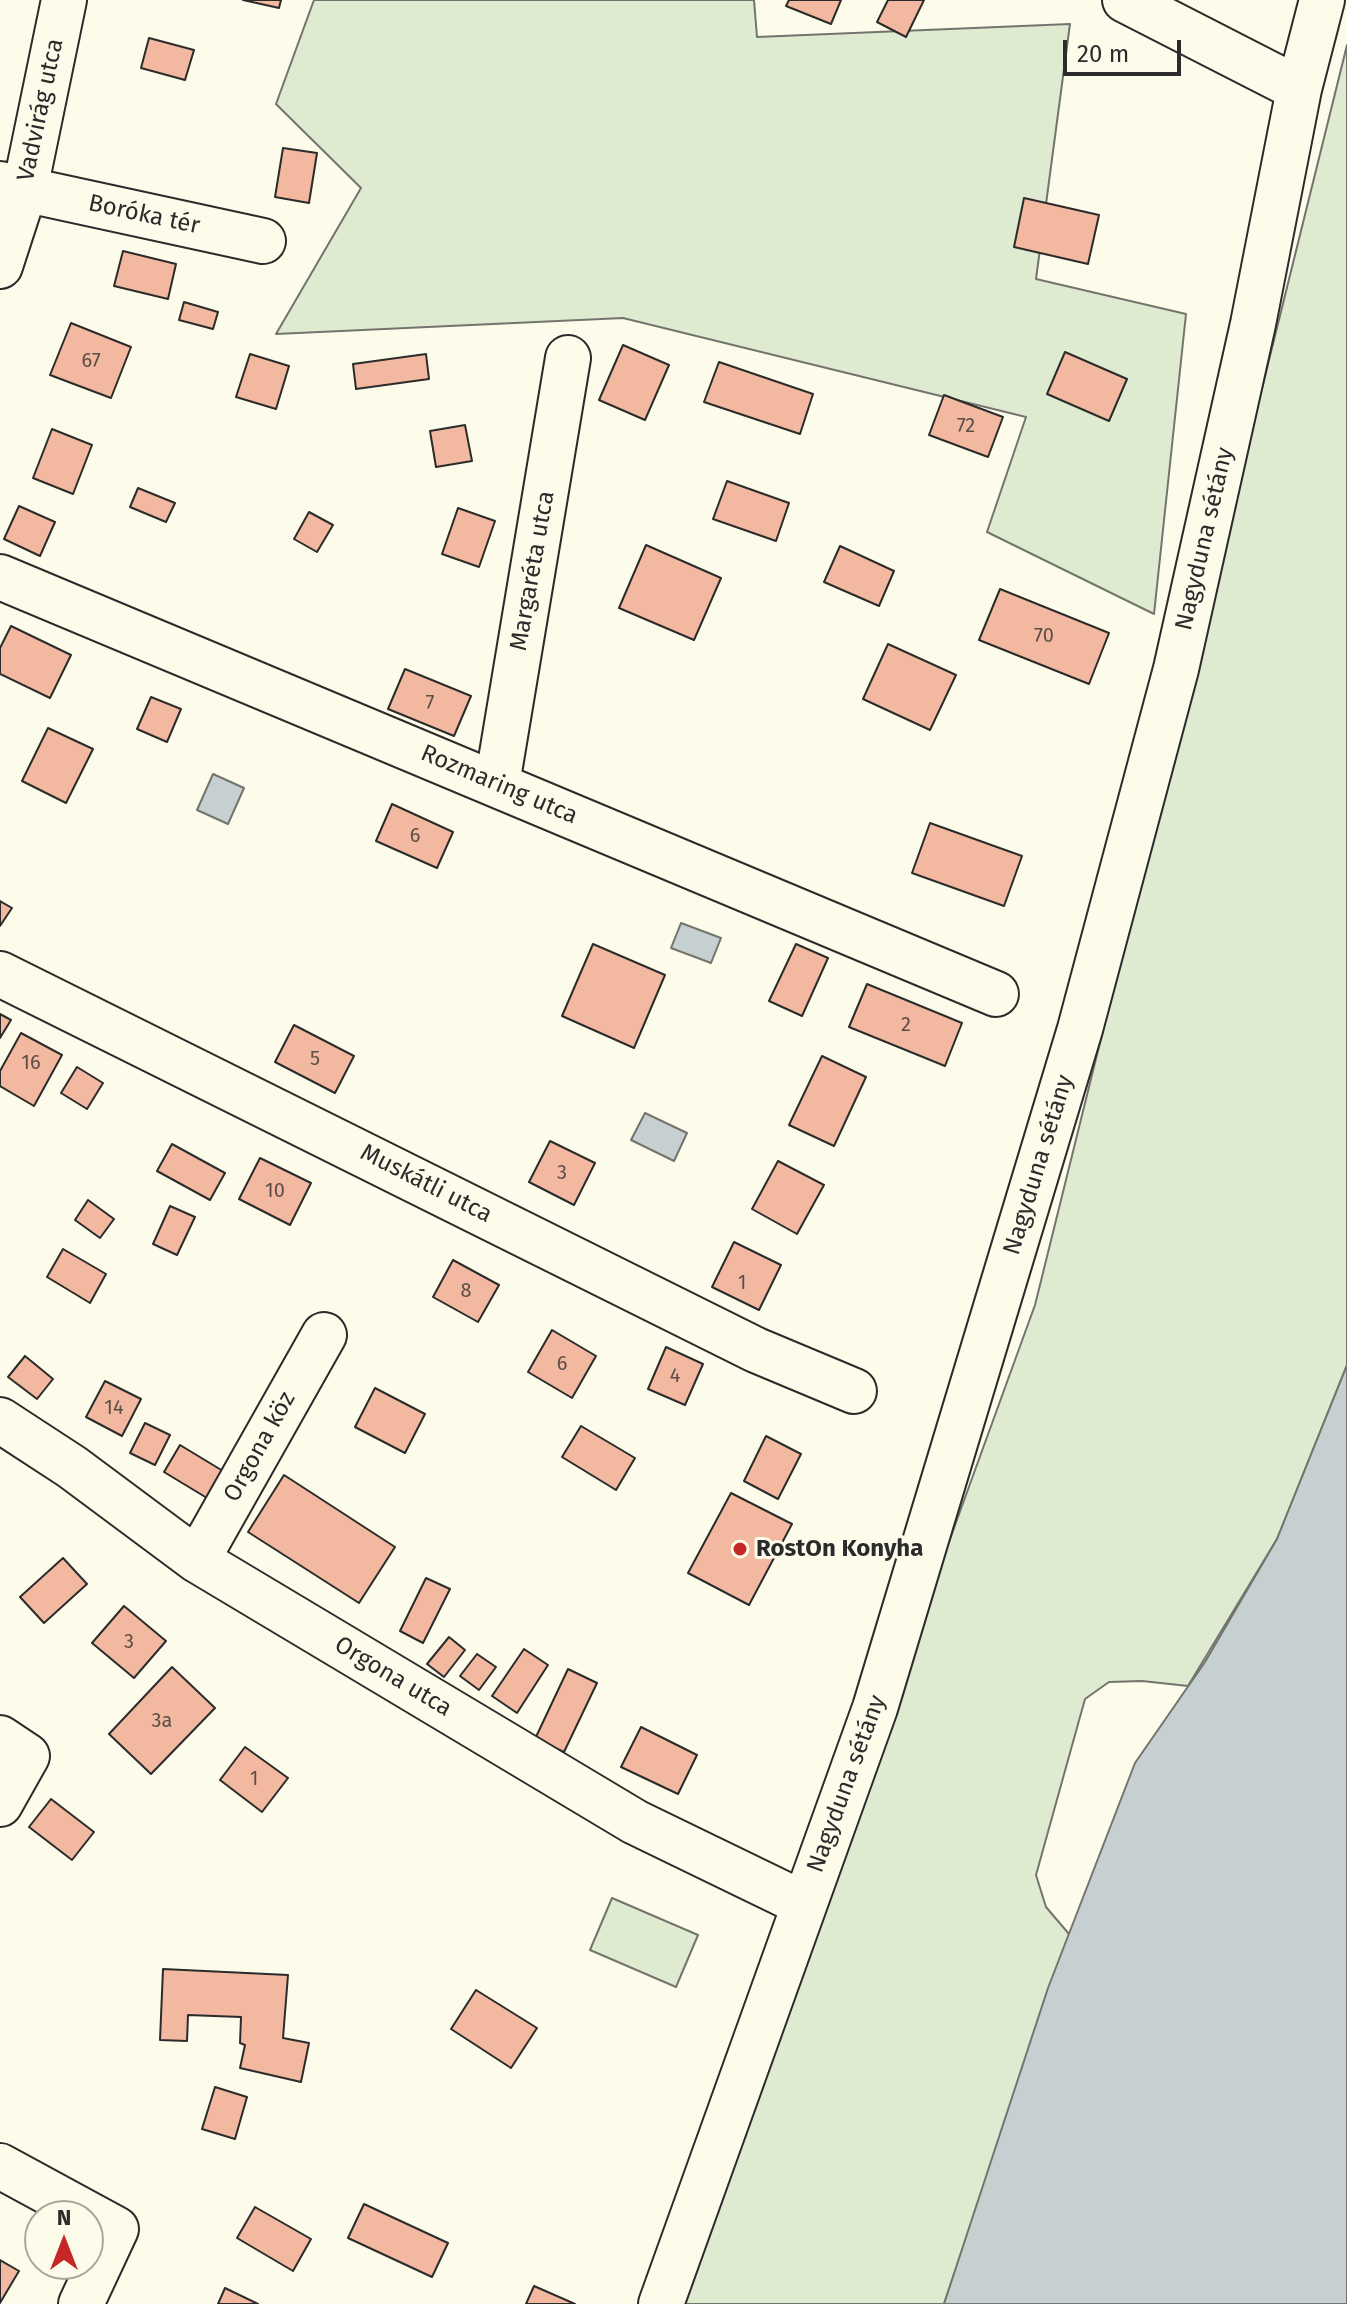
<!DOCTYPE html>
<html>
<head>
<meta charset="utf-8">
<style>
	body { margin:0 }
	#map { position:relative; width:1347px; height:2304px; overflow:hidden; background:#fdfbea; font-family:"Fira Sans",sans-serif }
	canvas { display:block }
	.north { position:absolute; left:24px; top:2200px; width:80px; height:80px; box-sizing:border-box; background:#fdfbea; border:2px solid #a9a89e; border-radius:50%; rotate:0deg; font-size:22px; font-weight:700; line-height:32px; text-align:center; color:#2b2b2b }
	.north::after { content:''; display:block; margin:auto; width:28px; height:36px; background:#c62828; clip-path:polygon(50% 0,100% 100%,50% 72%,0 100%) }
	.scale { position:absolute; left:1063px; top:40px; width:118px; height:36px; box-sizing:border-box; border:4px solid #2b2b2b; border-top:0; padding-left:10px; font-size:24px; line-height:28px; white-space:nowrap; color:#2b2b2b; -webkit-text-stroke:6px #fdfbea; paint-order:stroke }
</style>
</head>
<body>
<div id="map">
<canvas width="1347" height="2304"></canvas>
<div class="north">N</div>
<div class="scale">20 m</div>
</div>
<script>
const g = document.querySelector('canvas').getContext('2d');
g.lineJoin = 'round';
function fill(path, color) { g.fillStyle = color; g.fill(path, 'evenodd'); }
const shape = rows => new Path2D(rows.map(r => 'M' + r).join(''));
function trace(path, color, width, dash) { g.strokeStyle = color; g.lineWidth = width; g.lineCap = dash ? 'butt' : 'round'; g.setLineDash(dash || []); g.stroke(path); }
function write(font, color, halo, rows, align = 'center') {
  g.font = font + ' "Fira Sans",sans-serif'; g.lineWidth = 6; g.setLineDash([]); g.textBaseline = 'middle'; g.strokeStyle = halo; g.fillStyle = color; for (const [text, x, y, turn = 0] of rows) {
    g.save(); g.translate(x, y); g.rotate((+turn || 0) * Math.PI / 180); g.textAlign = isNaN(turn) ? turn : align; if (halo) g.strokeText(text, 0, 0); g.fillText(text, 0, 0); g.restore();
  }
}
const green = shape([
	[314,0,754,0,757,37,1070,24,1036,279,1186,314,1154,614,987,532,1026,417,623,318,276,334,361,188,276,104,314,0],
	[1347,45,1347,1365,1277,1539,1188,1686,1142,1681,1109,1682,1085,1699,1036,1875,1046,1907,1069,1934,944,2304,672,2304,1035,1305,1347,45],
	[612,1898,698,1935,676,1987,590,1950,612,1898]
]);
fill(green, '#deebd1');
trace(green, '#74746e', 2);
const water = shape([
	[213,774,244,788,228,824,197,810,213,774],
	[681,923,721,938,711,963,671,948,681,923],
	[645,1113,687,1133,674,1161,631,1140,645,1113],
	[1347,1365,1347,2304,944,2304,1048,1988,1135,1763,1205,1662,1277,1539,1347,1365]
]);
fill(water, '#c7d0d0');
trace(water, '#74746e', 2);
const building = shape([
	[243,0,281,0,279,8,243,0],
	[789,0,841,0,831,24,786,6,789,0],
	[888,0,924,0,906,37,877,22,888,0],
	[149,38,194,50,185,80,141,68,149,38],
	[283,148,317,153,309,203,275,197,283,148],
	[1024,198,1099,215,1088,264,1014,247,1024,198],
	[123,251,176,264,168,299,114,286,123,251],
	[184,302,218,312,213,329,179,320,184,302],
	[71,323,131,347,111,398,50,375,71,323],
	[623,345,669,365,645,420,599,400,623,345],
	[1065,352,1127,379,1109,421,1047,394,1065,352],
	[250,354,289,366,276,409,236,397,250,354],
	[426,354,429,379,356,389,353,364,426,354],
	[719,362,813,394,800,434,704,402,719,362],
	[944,395,1003,417,988,457,929,435,944,395],
	[465,425,472,461,436,467,430,431,465,425],
	[52,429,92,445,73,494,33,478,52,429],
	[727,481,789,503,776,541,713,519,727,481],
	[138,488,175,503,166,522,130,507,138,488],
	[19,506,55,522,40,556,4,539,19,506],
	[458,508,495,521,479,567,442,554,458,508],
	[309,512,333,525,317,552,294,539,309,512],
	[646,545,721,578,694,640,619,608,646,545],
	[840,546,894,571,879,606,824,582,840,546],
	[1000,589,1109,633,1089,684,979,640,1000,589],
	[11,626,71,655,50,698,0,674,0,648,11,626],
	[888,644,956,675,930,730,863,699,888,644],
	[405,669,471,696,454,736,388,709,405,669],
	[151,697,181,709,167,742,137,729,151,697],
	[48,728,93,749,66,803,22,781,48,728],
	[392,804,453,832,437,868,376,841,392,804],
	[930,823,1022,856,1004,906,912,873,930,823],
	[0,901,12,908,0,926,0,901],
	[593,944,665,975,634,1048,562,1016,593,944],
	[796,944,828,958,802,1016,769,1001,796,944],
	[867,984,962,1023,945,1066,849,1027,867,984],
	[0,1014,11,1020,0,1038,0,1014],
	[294,1025,354,1056,335,1093,275,1062,294,1025],
	[21,1033,62,1055,34,1106,0,1086,0,1071,21,1033],
	[822,1056,866,1077,834,1146,789,1125,822,1056],
	[77,1067,103,1083,87,1109,61,1093,77,1067],
	[550,1141,595,1163,574,1205,529,1182,550,1141],
	[172,1144,225,1173,210,1200,157,1171,172,1144],
	[260,1158,311,1183,290,1225,239,1199,260,1158],
	[778,1161,824,1185,797,1234,752,1209,778,1161],
	[88,1200,114,1219,100,1238,75,1220,88,1200],
	[170,1206,195,1217,177,1255,153,1244,170,1206],
	[734,1242,781,1265,759,1310,712,1287,734,1242],
	[63,1249,106,1274,90,1303,47,1277,63,1249],
	[453,1260,499,1285,478,1322,433,1297,453,1260],
	[552,1330,596,1356,572,1398,528,1372,552,1330],
	[666,1347,703,1364,685,1405,648,1389,666,1347],
	[25,1356,53,1379,37,1399,8,1377,25,1356],
	[105,1381,141,1399,122,1436,86,1417,105,1381],
	[375,1388,425,1414,405,1453,355,1427,375,1388],
	[145,1423,170,1435,155,1465,130,1453,145,1423],
	[581,1426,635,1458,616,1490,562,1457,581,1426],
	[766,1436,801,1454,778,1499,744,1481,766,1436],
	[180,1445,223,1471,207,1498,164,1472,180,1445],
	[284,1475,395,1547,359,1603,248,1532,284,1475],
	[731,1493,792,1524,749,1605,688,1573,731,1493],
	[63,1558,87,1584,44,1623,20,1597,63,1558],
	[426,1578,450,1589,423,1643,400,1631,426,1578],
	[124,1606,166,1641,134,1678,92,1643,124,1606],
	[449,1637,465,1650,444,1677,427,1664,449,1637],
	[524,1649,548,1665,517,1713,492,1696,524,1649],
	[477,1654,496,1667,479,1690,460,1676,477,1654],
	[172,1667,215,1708,151,1774,109,1734,172,1667],
	[568,1669,597,1683,564,1752,535,1739,568,1669],
	[641,1727,697,1755,678,1794,621,1767,641,1727],
	[245,1747,288,1778,262,1812,220,1780,245,1747],
	[51,1799,94,1832,72,1860,29,1827,51,1799],
	[163,1969,288,1975,283,2038,309,2043,301,2082,240,2068,245,2045,240,2043,241,2017,188,2015,187,2041,160,2040,163,1969],
	[476,1990,537,2028,511,2068,451,2029,476,1990],
	[215,2087,247,2097,235,2139,202,2129,215,2087],
	[364,2204,448,2243,432,2277,348,2238,364,2204],
	[255,2207,311,2239,293,2271,237,2238,255,2207],
	[0,2260,19,2271,0,2303,0,2260],
	[534,2286,575,2304,526,2304,534,2286],
	[225,2288,258,2304,218,2304,225,2288]
]);
fill(building, '#f2b8a0');
trace(building, '#2b2b2b', 2);
const minor = shape([
	[1125,0,1299,89],
	[0,184,263,241],
	[0,266,25,189,64,0],
	[0,577,996,994],
	[497,784,568,358],
	[0,974,756,1350,854,1391],
	[0,1420,72,1467,197,1560,635,1822,804,1904],
	[197,1560,324,1335],
	[0,1738,27,1756,0,1804],
	[0,2166,116,2229,81,2304],
	[661,2304,875,1708,1080,1029,1176,669,1253,324,1299,89,1322,0]
]);
trace(minor, '#2b2b2b', 48);
trace(minor, '#fdfbea', 44);
for (const [x, y, r, color] of [
	[740,1549,8,"#c62828"]
]) { const dot = new Path2D(); dot.arc(x, y, r, 0, 2 * Math.PI); g.fillStyle = color; g.fill(dot); trace(dot, '#fdfbea', 3); }
write('20px', '#5d4e48', null, [
	["67",91,361],
	["72",966,426],
	["70",1044,636],
	["7",430,703],
	["6",415,836],
	["2",906,1025],
	["5",315,1059],
	["16",31,1063],
	["3",562,1173],
	["10",275,1191],
	["1",742,1283],
	["8",466,1291],
	["6",562,1364],
	["4",675,1376],
	["14",114,1408],
	["3",129,1642],
	["3a",162,1721],
	["1",254,1779]
]);
write('24px', '#2b2b2b', '#fdfbea', [
	["Vadvirág utca",41,110,-78],
	["Boróka tér",144,215,12],
	["Nagyduna sétány",1205,539,-77],
	["Margaréta utca",533,571,-80],
	["Rozmaring utca",499,785,23],
	["Nagyduna sétány",1039,1165,-73],
	["Muskátli utca",426,1184,27],
	["Orgona köz",260,1447,-61],
	["Orgona utca",393,1677,31],
	["Nagyduna sétány",847,1784,-70]
]);
write('bold 24px', '#2b2b2b', '#fdfbea', [
	["RostOn Konyha",756,1549]
], 'left');
</script>
</body>
</html>
